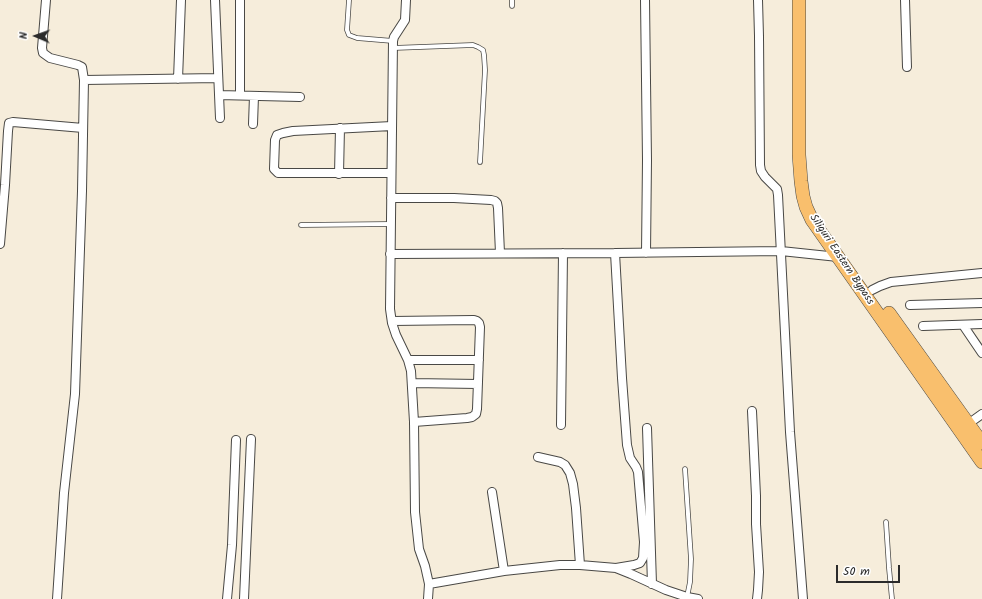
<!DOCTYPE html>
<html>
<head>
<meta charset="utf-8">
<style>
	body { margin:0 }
	#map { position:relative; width:982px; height:599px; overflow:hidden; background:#f6eddb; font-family:Kalam,sans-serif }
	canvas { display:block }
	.north { position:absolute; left:16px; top:16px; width:40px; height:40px; -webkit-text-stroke:3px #fff; paint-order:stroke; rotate:272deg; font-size:11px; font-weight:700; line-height:16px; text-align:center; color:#2b2b2b }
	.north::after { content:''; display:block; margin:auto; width:14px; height:18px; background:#2b2b2b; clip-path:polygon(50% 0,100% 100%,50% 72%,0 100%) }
	.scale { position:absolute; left:836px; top:565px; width:64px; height:18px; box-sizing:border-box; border:2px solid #2b2b2b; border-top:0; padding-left:5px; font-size:12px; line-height:14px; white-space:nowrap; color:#2b2b2b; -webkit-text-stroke:3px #fff; paint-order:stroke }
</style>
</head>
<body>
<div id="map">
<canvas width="982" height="599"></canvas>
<div class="north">N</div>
<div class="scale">50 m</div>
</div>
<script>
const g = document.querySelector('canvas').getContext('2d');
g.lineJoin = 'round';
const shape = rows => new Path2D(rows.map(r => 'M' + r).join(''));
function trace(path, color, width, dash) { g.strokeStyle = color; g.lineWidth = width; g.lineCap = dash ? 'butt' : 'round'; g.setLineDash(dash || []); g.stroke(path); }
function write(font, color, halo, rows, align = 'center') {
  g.font = font + ' Kalam,sans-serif'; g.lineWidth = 3.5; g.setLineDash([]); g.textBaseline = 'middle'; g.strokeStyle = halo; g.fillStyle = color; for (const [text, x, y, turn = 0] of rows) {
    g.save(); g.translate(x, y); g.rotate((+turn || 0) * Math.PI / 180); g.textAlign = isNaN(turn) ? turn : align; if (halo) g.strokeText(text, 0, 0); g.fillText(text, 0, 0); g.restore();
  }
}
const lane = shape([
	[349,0,347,30,349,35,357,38,393,41],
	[512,6,512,0],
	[393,48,473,45,478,47,483,50,484,55,485,70,480,162],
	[301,225,391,224],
	[685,469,691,559,690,582,687,597],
	[886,522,889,568,892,599]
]);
const street = shape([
	[46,0,42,48,43,53,50,58,78,65,82,67,84,80,82,191,75,394,64,493,57,599],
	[215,0,220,118],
	[406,0,405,20,394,37,393,41,390,309,392,323,396,335,408,360,411,371,414,422,415,512,419,549,425,566,429,584,428,599],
	[645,0,647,160,646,253],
	[758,0,759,36,760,165,761,171,765,177,777,189,778,195,790,432,803,599],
	[905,0,907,67],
	[178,79,181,0],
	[84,80,218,78],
	[219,95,300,97],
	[240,95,240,0],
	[253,124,254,96],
	[391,173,278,173,274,169,275,140,277,135,283,133,293,131,392,126],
	[339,174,340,128],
	[391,198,454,198,491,200,495,201,497,203,498,208,500,253],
	[0,244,5,185,8,131,9,123,13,122,83,128],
	[615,253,622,378,627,445,630,458,636,467,638,472,644,542,643,558,640,563,634,565,616,568],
	[390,254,615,253,781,251,838,257],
	[872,290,880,286,891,282,982,273],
	[910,305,982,303],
	[392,321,474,320,477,321,479,323,480,327,477,409,476,414,472,417,467,418,414,422],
	[963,325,982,353],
	[923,326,982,324],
	[408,360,479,360],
	[412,383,478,384],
	[752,411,756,496,756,524,759,572,758,590,757,599],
	[968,424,982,414],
	[561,425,563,253],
	[647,428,652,584],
	[538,457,560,462,565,465,570,473,573,484,576,508,580,565],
	[492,492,504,571],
	[429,584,504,571,560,565,580,565,616,568,631,574,666,590,687,597,698,599],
	[227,599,232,545,236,440],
	[244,599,251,439]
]);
const primary = shape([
	[799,0,799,155,801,181,803,196,806,207,812,220,982,462],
	[889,313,982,443]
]);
trace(lane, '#494845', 5.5);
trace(street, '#494845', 10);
trace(primary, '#494845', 14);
trace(lane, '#fff', 4);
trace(street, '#fff', 8);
trace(primary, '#f9bf6d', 13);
write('11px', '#2b2b2b', '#fff', [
	["Siliguri Eastern Bypass",841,260,56]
]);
</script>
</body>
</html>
